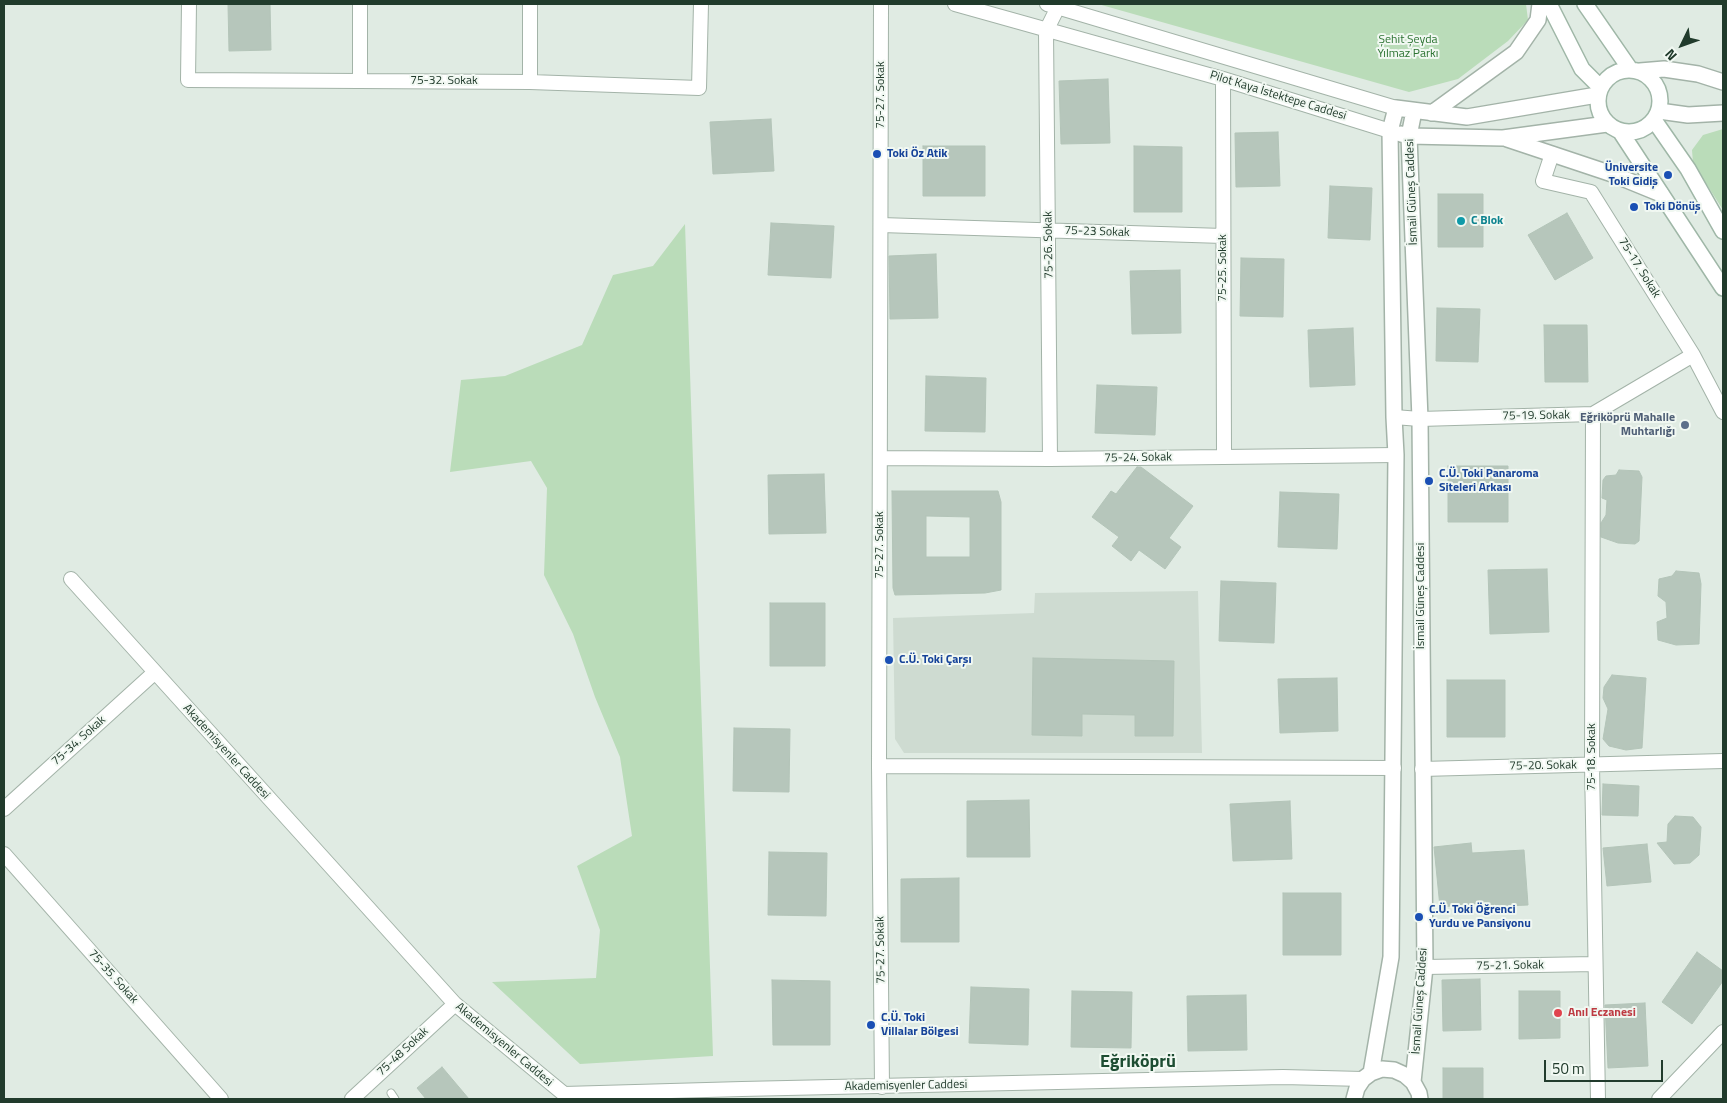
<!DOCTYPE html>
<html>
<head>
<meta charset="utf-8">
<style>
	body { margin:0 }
	#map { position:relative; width:1727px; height:1103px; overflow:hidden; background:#e0ebe3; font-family:"Titillium Web",sans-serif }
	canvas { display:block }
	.frame { position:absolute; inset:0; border:5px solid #213b2c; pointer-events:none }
	.north { position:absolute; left:1657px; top:20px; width:50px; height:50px; -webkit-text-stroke:4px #f1f8f2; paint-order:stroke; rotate:228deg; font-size:14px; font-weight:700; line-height:20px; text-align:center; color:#213b2c }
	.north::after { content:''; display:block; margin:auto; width:18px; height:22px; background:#213b2c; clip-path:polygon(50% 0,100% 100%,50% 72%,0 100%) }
	.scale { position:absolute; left:1544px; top:1060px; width:119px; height:22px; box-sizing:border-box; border:2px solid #213b2c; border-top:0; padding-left:6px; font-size:15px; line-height:18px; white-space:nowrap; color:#213b2c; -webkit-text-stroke:4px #f1f8f2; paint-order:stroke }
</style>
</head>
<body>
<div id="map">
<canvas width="1727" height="1103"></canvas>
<div class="frame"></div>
<div class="north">N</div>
<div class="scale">50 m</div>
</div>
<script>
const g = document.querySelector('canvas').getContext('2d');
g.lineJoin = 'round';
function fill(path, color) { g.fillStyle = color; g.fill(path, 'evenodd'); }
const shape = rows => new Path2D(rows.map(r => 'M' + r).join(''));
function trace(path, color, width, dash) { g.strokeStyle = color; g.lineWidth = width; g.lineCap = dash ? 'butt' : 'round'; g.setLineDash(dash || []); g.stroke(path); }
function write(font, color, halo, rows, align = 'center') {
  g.font = font + ' "Titillium Web",sans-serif'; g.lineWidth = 4; g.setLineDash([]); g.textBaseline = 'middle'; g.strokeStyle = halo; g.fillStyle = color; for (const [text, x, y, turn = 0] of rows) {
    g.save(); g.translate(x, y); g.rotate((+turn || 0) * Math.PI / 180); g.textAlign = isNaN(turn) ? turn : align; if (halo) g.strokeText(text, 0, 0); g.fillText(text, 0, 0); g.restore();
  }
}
fill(shape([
	[1198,591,1202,753,904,753,895,739,893,618,1034,613,1035,593]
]), '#cedbd1');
fill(shape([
	[1098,4,1526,4,1528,20,1508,41,1458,79,1409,92],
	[1723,129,1723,210,1693,163,1692,150,1703,135],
	[685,224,713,1056,580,1064,492,982,596,978,600,930,577,866,632,836,620,757,595,697,573,634,544,575,547,488,531,461,450,472,461,380,505,376,582,345,613,275,653,266]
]), '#badcb9');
const building = shape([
	[228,4,270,4,271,50,229,51,228,4],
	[1108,79,1110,143,1061,144,1059,81,1108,79],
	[771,119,774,171,713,174,710,122,771,119],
	[1278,132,1280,186,1236,187,1235,133,1278,132],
	[923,146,985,146,985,196,923,196,923,146],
	[1134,146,1182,147,1182,212,1134,212,1134,146],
	[1330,186,1372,188,1370,240,1328,238,1330,186],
	[1438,194,1483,194,1483,247,1438,247,1438,194],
	[1567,213,1593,258,1555,280,1528,235,1567,213],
	[771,223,834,226,831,278,768,275,771,223],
	[936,254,938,318,890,319,889,256,936,254],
	[1241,258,1284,259,1283,317,1240,316,1241,258],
	[1180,270,1181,333,1132,334,1130,271,1180,270],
	[1437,308,1480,309,1478,362,1436,361,1437,308],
	[1544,325,1587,325,1588,382,1545,382,1544,325],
	[1353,328,1355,385,1310,387,1308,330,1353,328],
	[926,376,986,378,985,432,925,431,926,376],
	[1097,385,1157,387,1155,435,1095,433,1097,385],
	[1448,466,1508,466,1508,522,1448,522,1448,466],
	[1137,467,1141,467,1193,506,1169,538,1181,547,1165,569,1139,550,1131,561,1112,546,1119,537,1092,517,1111,491,1116,494,1137,467],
	[1619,470,1639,471,1642,477,1639,541,1635,544,1618,543,1601,537,1601,523,1606,515,1607,500,1602,498,1603,480,1606,476,1616,475,1619,470],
	[824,474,826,533,769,534,768,475,824,474],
	[892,491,998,491,1001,502,1001,590,985,593,895,595,893,588,892,491],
	[926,516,970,517,970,557,926,557,926,516],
	[1280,492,1339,494,1337,549,1278,547,1280,492],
	[1547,569,1549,632,1490,634,1488,570,1547,569],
	[1676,571,1699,573,1701,584,1699,644,1676,645,1658,640,1657,622,1667,618,1666,602,1658,596,1659,579,1672,576,1676,571],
	[1221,581,1276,583,1274,643,1219,641,1221,581],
	[770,603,825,603,825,666,770,666,770,603],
	[1033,658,1174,661,1173,736,1135,736,1135,715,1082,714,1082,736,1032,735,1033,658],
	[1612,675,1646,678,1642,748,1626,750,1609,746,1603,739,1608,709,1603,698,1604,687,1612,675],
	[1337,678,1338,731,1280,733,1278,679,1337,678],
	[1447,680,1505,680,1505,737,1447,737,1447,680],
	[734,728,790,729,789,792,733,791,734,728],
	[1603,784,1639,786,1638,816,1602,815,1603,784],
	[1029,800,1030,857,967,857,967,801,1029,800],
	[1290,801,1292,859,1233,861,1230,804,1290,801],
	[1675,816,1693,817,1701,827,1699,855,1690,863,1674,864,1657,843,1667,842,1668,824,1675,816],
	[1471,843,1472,853,1524,850,1528,905,1482,907,1482,903,1440,907,1434,847,1471,843],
	[1647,844,1651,882,1607,886,1603,848,1647,844],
	[769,852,827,853,826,916,768,915,769,852],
	[959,878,959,942,901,942,901,879,959,878],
	[1283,893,1341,893,1341,955,1283,955,1283,893],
	[1697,952,1723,971,1723,981,1692,1024,1662,1002,1697,952],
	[1480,979,1481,1030,1443,1031,1442,980,1480,979],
	[772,980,830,981,830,1045,773,1045,772,980],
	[971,987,1029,989,1028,1045,969,1043,971,987],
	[1072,991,1132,992,1131,1048,1071,1047,1072,991],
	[1519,991,1560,991,1560,1038,1519,1039,1519,991],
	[1246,995,1247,1050,1188,1051,1187,996,1246,995],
	[1645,1003,1648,1066,1608,1068,1605,1005,1645,1003],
	[442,1067,469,1099,426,1099,417,1088,442,1067],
	[1443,1068,1483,1068,1483,1099,1443,1099,1443,1068]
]);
fill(building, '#b6c6bb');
trace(building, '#b3c4b8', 1);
const service = shape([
	[391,1093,395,1099]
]);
const minor = shape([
	[189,4,188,80,530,82,699,88,701,4],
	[360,4,360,81],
	[881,4,879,766,882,1087],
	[955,4,1223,79,1390,131],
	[1047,4,1396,108],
	[1223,79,1224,457],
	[530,82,530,4],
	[1552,154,1543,181,1591,192,1693,355,1723,412],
	[881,225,1223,236],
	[1593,414,1592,765,1598,1099],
	[1394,417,1420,419,1593,414,1693,355],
	[880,458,1050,459,1396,455],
	[1050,459,1046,31,1058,7,1062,4],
	[71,579,455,1004,564,1094,742,1089,1283,1077,1363,1079],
	[879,766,1394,768],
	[1422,769,1723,761],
	[4,809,154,673],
	[4,854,221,1099],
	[1425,967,1595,964],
	[352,1099,455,1004],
	[1659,1099,1723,1032]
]);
const tertiary = shape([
	[1640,71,1664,69,1698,74,1723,82],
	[1659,111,1688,115,1723,113],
	[1432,113,1516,52,1538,20,1540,4],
	[1401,134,1409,136,1503,138,1607,124],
	[1507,139,1612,174,1661,194],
	[1371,1073,1391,957,1396,455,1394,417,1390,131,1396,108,1467,117,1597,95],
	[1413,1082,1425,967,1420,419,1409,136,1414,111],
	[1354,1099,1357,1088,1363,1079,1371,1073,1382,1069,1394,1070,1405,1075,1413,1082,1419,1093,1420,1099]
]);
const secondary = shape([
	[1549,4,1582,69,1600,87],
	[1585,4,1630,69],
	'1598 101a31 31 0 1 1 62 0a31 31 0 1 1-62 0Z',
	[1654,120,1688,169,1723,231],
	[1620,131,1723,288]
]);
trace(service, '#a3b3a8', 9);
trace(minor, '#a3b3a8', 16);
trace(tertiary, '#a3b3a8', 18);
trace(secondary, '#9fb7a7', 18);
trace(service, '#fff', 7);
trace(minor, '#fff', 14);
trace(tertiary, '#fff', 15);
trace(secondary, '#fff', 15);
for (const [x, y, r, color] of [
	[877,154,5,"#1a4fb4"],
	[1668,175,5,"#1a4fb4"],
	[1634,207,5,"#1a4fb4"],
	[1461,221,5,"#0f9aa8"],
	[1685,425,5,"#5c6f8a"],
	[1429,481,5,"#1a4fb4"],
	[889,660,5,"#1a4fb4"],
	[1419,917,5,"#1a4fb4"],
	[1558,1013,5,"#e0444e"],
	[871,1025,5,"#1a4fb4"]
]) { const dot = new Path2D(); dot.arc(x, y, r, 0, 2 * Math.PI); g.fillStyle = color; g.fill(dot); trace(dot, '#f1f8f2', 2); }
write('12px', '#2b7231', '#f1f8f2', [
	["Şehit Şeyda",1408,40],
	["Yılmaz Parkı",1408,54]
]);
write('12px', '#213b2c', '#f1f8f2', [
	["75-32. Sokak",444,81],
	["75-27. Sokak",881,95,-90],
	["Pilot Kaya İstektepe Caddesi",1278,96,17],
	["İsmail Güneş Caddesi",1412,192,-92],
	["75-23 Sokak",1097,232,2],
	["75-26. Sokak",1049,245,-91],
	["75-25. Sokak",1223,268,-90],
	["75-17. Sokak",1639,268,58],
	["75-19. Sokak",1536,416,-1],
	["75-24. Sokak",1138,458,-1],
	["75-27. Sokak",880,545,-90],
	["İsmail Güneş Caddesi",1421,596,-90],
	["75-34. Sokak",79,741,-42],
	["Akademisyenler Caddesi",226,752,48],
	["75-18. Sokak",1592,757,-90],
	["75-20. Sokak",1543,766,-1],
	["75-27. Sokak",881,950,-91],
	["75-21. Sokak",1510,966,-1],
	["75-35. Sokak",113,977,48],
	["İsmail Güneş Caddesi",1420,1001,-86],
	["Akademisyenler Caddesi",504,1045,40],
	["75-48 Sokak",403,1052,-43],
	["Akademisyenler Caddesi",906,1086,-1]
]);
write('bold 12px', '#164399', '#f1f8f2', [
	["Toki Öz Atik",887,154],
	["Üniversite",1658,168,"right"],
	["Toki Gidiş",1658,182,"right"],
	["Toki Dönüş",1644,207],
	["C.Ü. Toki Panaroma",1439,474],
	["Siteleri Arkası",1439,488],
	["C.Ü. Toki Çarşı",899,660],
	["C.Ü. Toki Öğrenci",1429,910],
	["Yurdu ve Pansiyonu",1429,924],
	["C.Ü. Toki",881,1018],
	["Villalar Bölgesi",881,1032]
], 'left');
write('bold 12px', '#0d838f', '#f1f8f2', [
	["C Blok",1471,221]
], 'left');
write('bold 12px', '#4e5e75', '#f1f8f2', [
	["Eğriköprü Mahalle",1675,418],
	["Muhtarlığı",1675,432]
], 'right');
write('bold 12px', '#be3a42', '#f1f8f2', [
	["Anıl Eczanesi",1568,1013]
], 'left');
write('bold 18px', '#1d4d32', '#f1f8f2', [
	["Eğriköprü",1138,1063]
]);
</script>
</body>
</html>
